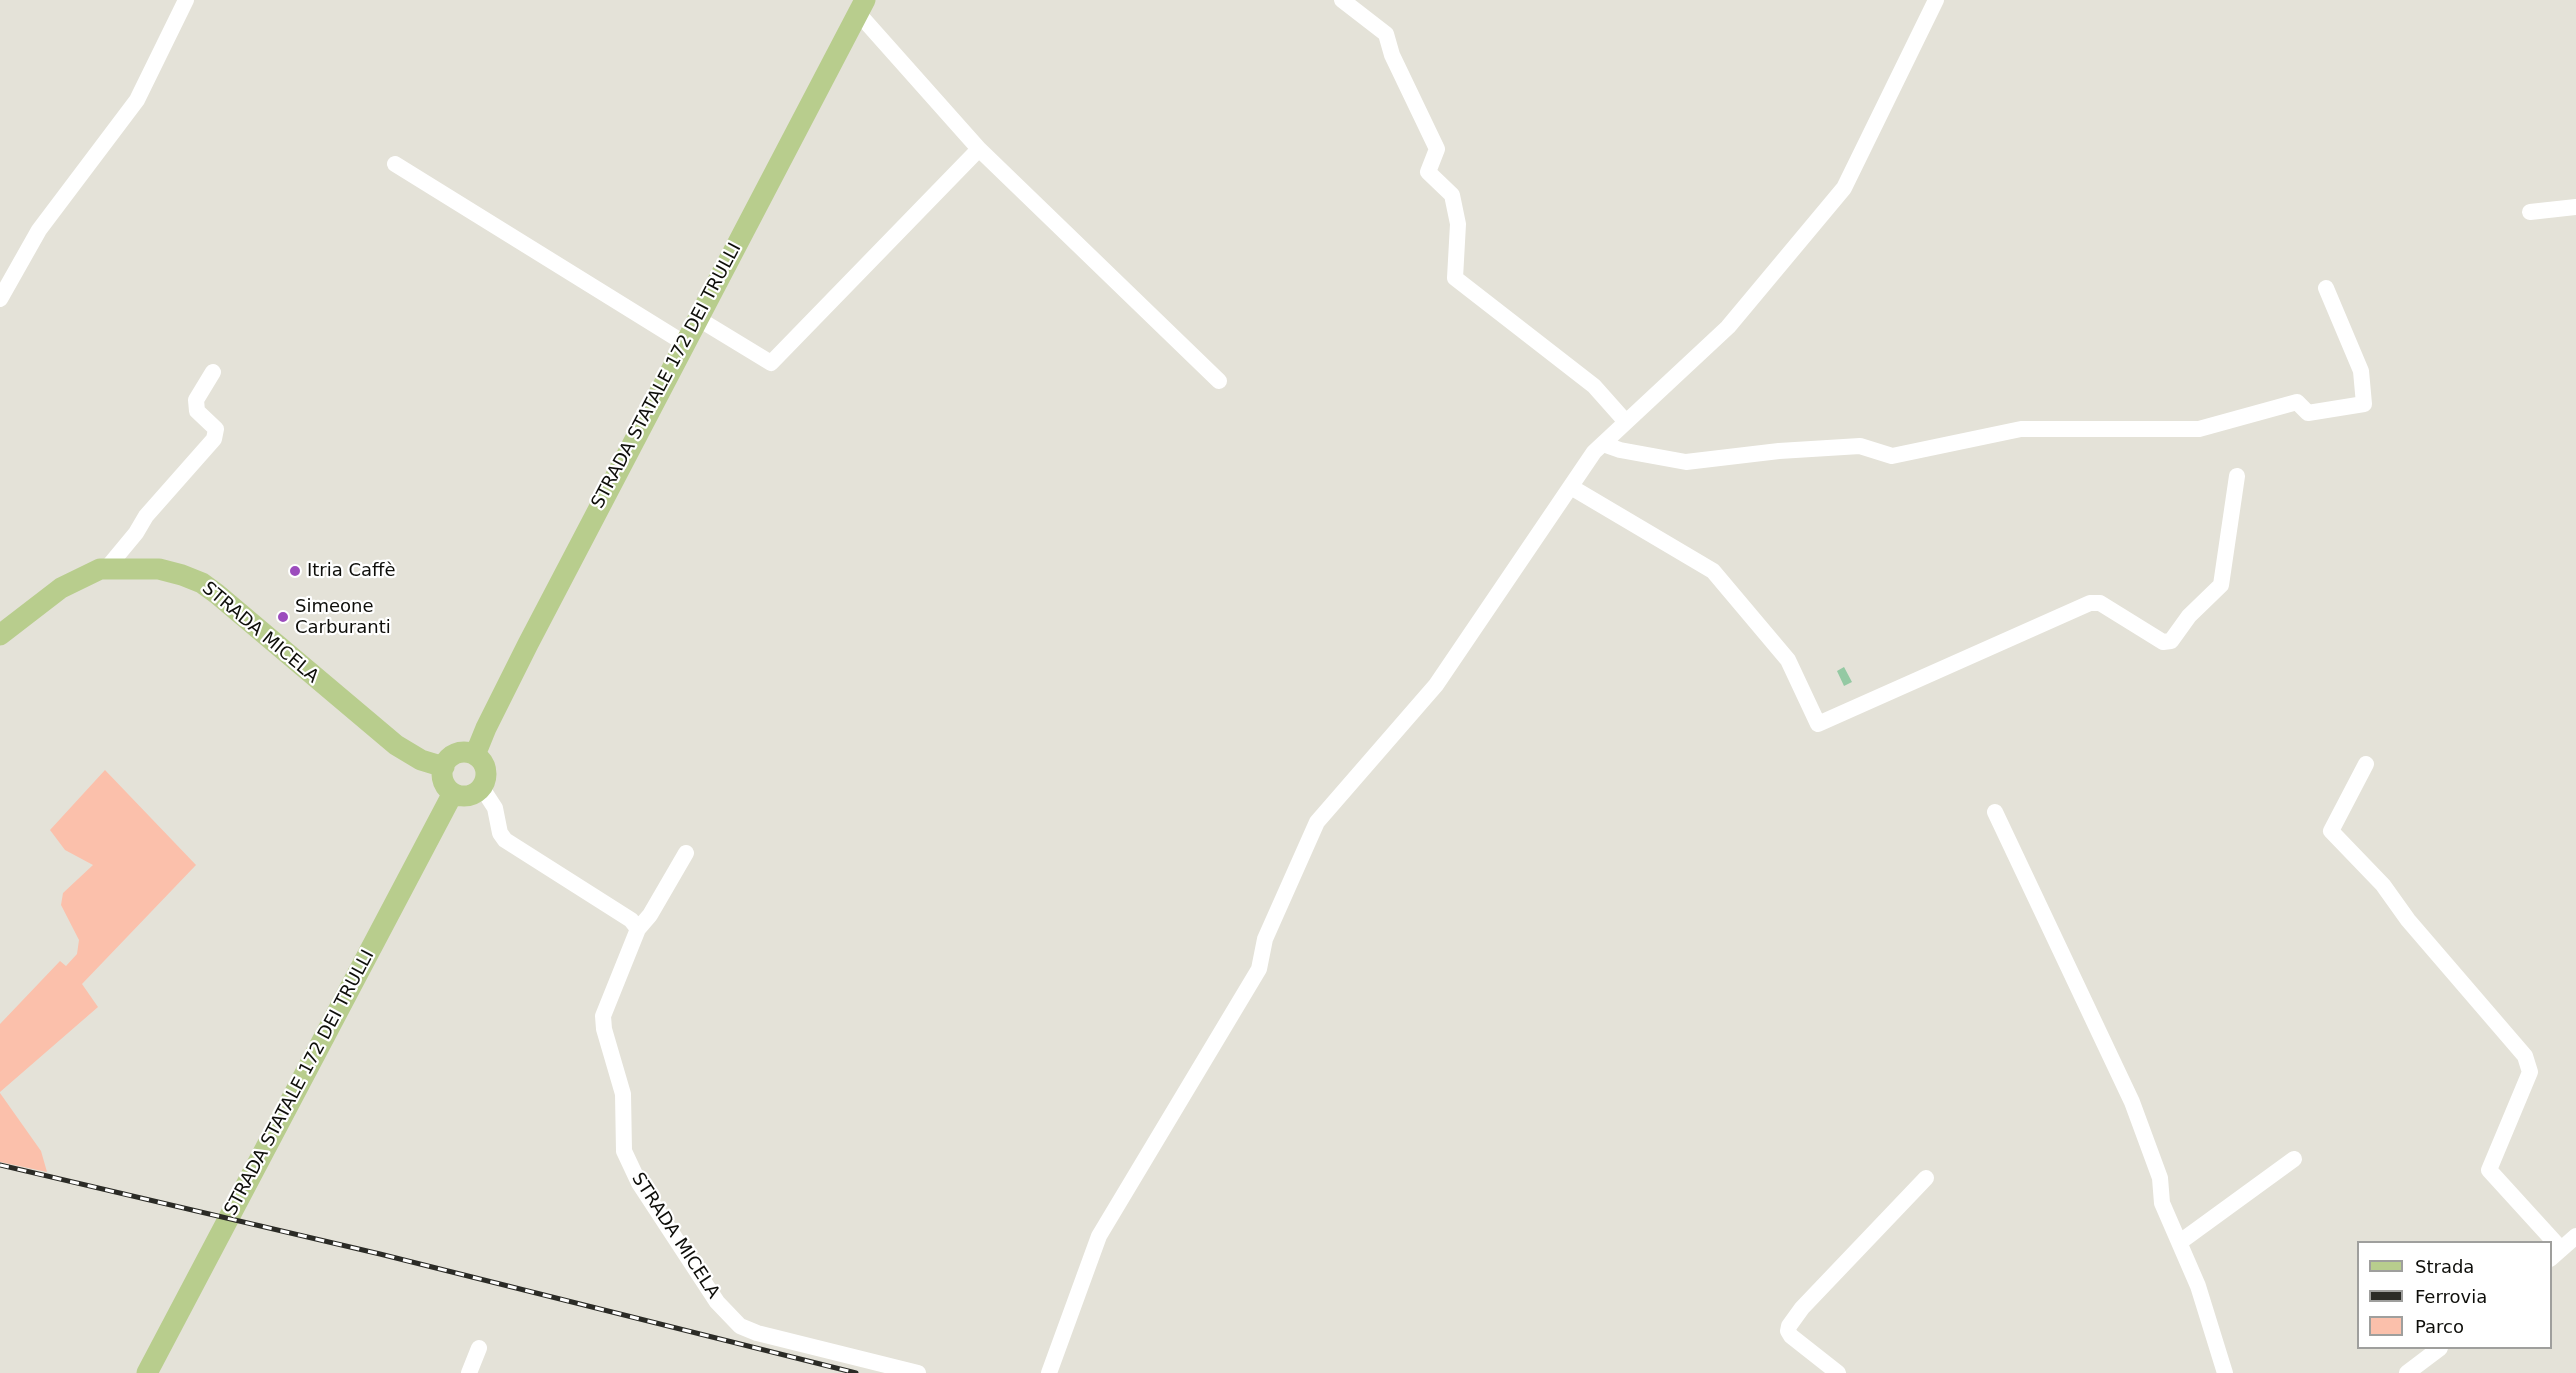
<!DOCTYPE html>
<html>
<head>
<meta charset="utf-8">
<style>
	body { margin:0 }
	#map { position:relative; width:2576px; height:1373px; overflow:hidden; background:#e4e2d8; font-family:"DejaVu Sans",sans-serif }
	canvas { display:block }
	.legend { position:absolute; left:2357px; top:1241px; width:195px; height:108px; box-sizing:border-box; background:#fff; border:2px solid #9f9f9d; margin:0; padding:8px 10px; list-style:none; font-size:18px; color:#0e0e0a }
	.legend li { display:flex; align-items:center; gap:12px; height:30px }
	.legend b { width:30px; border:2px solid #9f9f9d }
</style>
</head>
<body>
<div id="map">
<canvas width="2576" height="1373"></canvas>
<ul class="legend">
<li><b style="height:8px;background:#b8cd8d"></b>Strada</li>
<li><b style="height:8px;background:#2b2b26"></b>Ferrovia</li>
<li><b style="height:16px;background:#fbc0ab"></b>Parco</li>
</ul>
</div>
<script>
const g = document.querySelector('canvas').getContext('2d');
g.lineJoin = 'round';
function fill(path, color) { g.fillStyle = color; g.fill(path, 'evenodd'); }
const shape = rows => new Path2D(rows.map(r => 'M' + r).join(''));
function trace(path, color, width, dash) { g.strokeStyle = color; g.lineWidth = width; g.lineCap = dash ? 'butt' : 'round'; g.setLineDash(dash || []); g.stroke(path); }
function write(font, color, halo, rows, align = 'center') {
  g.font = font + ' "DejaVu Sans",sans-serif'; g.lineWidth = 4.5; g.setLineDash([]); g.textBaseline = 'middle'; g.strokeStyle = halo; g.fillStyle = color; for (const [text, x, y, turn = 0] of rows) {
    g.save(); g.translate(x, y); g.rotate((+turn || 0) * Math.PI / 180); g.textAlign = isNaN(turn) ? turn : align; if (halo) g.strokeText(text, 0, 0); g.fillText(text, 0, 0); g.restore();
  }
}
fill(shape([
	[105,770,196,865,82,984,98,1007,0,1092,0,1024,60,961,66,966,77,954,79,940,61,905,63,893,93,865,65,850,50,830],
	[0,1093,41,1151,47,1172,0,1162]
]), '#fbc0ab');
fill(shape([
	[1844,667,1852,682,1844,686,1837,671]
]), '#94c9a3');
trace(shape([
	[1342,0,1386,34,1392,55,1437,149,1428,172,1452,195,1458,224,1455,278,1594,386,1626,422],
	[858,13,979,149,1219,381],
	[395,164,684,343],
	[2530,212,2576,207],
	[0,299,39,230,137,100,186,0],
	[697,318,771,363,979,149],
	[1603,444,1620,450,1686,462,1779,451,1860,446,1892,456,2021,429,2199,429,2297,402,2308,413,2364,404,2361,371,2326,288],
	[1571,487,1713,571,1788,660,1818,724,2090,603,2100,603,2163,642,2171,641,2189,616,2221,585,2237,476],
	[107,568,136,533,146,516,214,439,216,429,197,411,196,400,213,372],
	[2366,764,2331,831,2383,885,2408,920,2525,1056,2530,1072,2489,1170,2561,1249],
	[482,788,495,808,500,833,505,840,631,920,638,929,603,1016,604,1029,623,1094,624,1151,639,1183,717,1302,740,1326,757,1333,918,1373],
	[1995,812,2132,1102,2160,1178,2162,1203,2198,1286,2225,1373],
	[638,929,650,915,686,853],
	[2180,1242,2294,1159],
	[2550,1259,2576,1236],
	[469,1373,479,1348],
	[1049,1373,1099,1236,1259,969,1265,939,1317,822,1436,685,1594,452,1728,327,1844,188,1936,0],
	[1838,1373,1791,1336,1788,1331,1789,1326,1802,1308,1926,1178],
	[2407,1373,2440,1348]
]), '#fff', 16);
trace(shape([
	[0,635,61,588,100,569,159,569,182,575,202,583,217,594,396,745,421,760,444,767],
	'442 774a22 22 0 1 1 44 0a22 22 0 1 1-44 0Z',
	[475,755,486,728,528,644,865,0],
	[147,1373,453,793]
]), '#b8cd8d', 21);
const rail = shape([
	[0,1165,380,1254,856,1373]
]);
trace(rail, '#2b2b26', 5);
trace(rail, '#fff', 3, [9]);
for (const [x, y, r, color] of [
	[295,571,6,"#9c4cbd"],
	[283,617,6,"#9c4cbd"]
]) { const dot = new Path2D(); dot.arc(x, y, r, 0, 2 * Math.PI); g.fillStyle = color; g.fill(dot); trace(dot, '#fff', 2); }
write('18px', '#0e0e0a', '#fff', [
	["STRADA STATALE 172 DEI TRULLI",667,376,-62],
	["STRADA MICELA",260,633,40],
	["STRADA STATALE 172 DEI TRULLI",300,1083,-62],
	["STRADA MICELA",675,1236,57]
]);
write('18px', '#0e0e0a', '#fff', [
	["Itria Caffè",307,571],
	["Simeone",295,607],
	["Carburanti",295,628]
], 'left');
</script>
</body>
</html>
